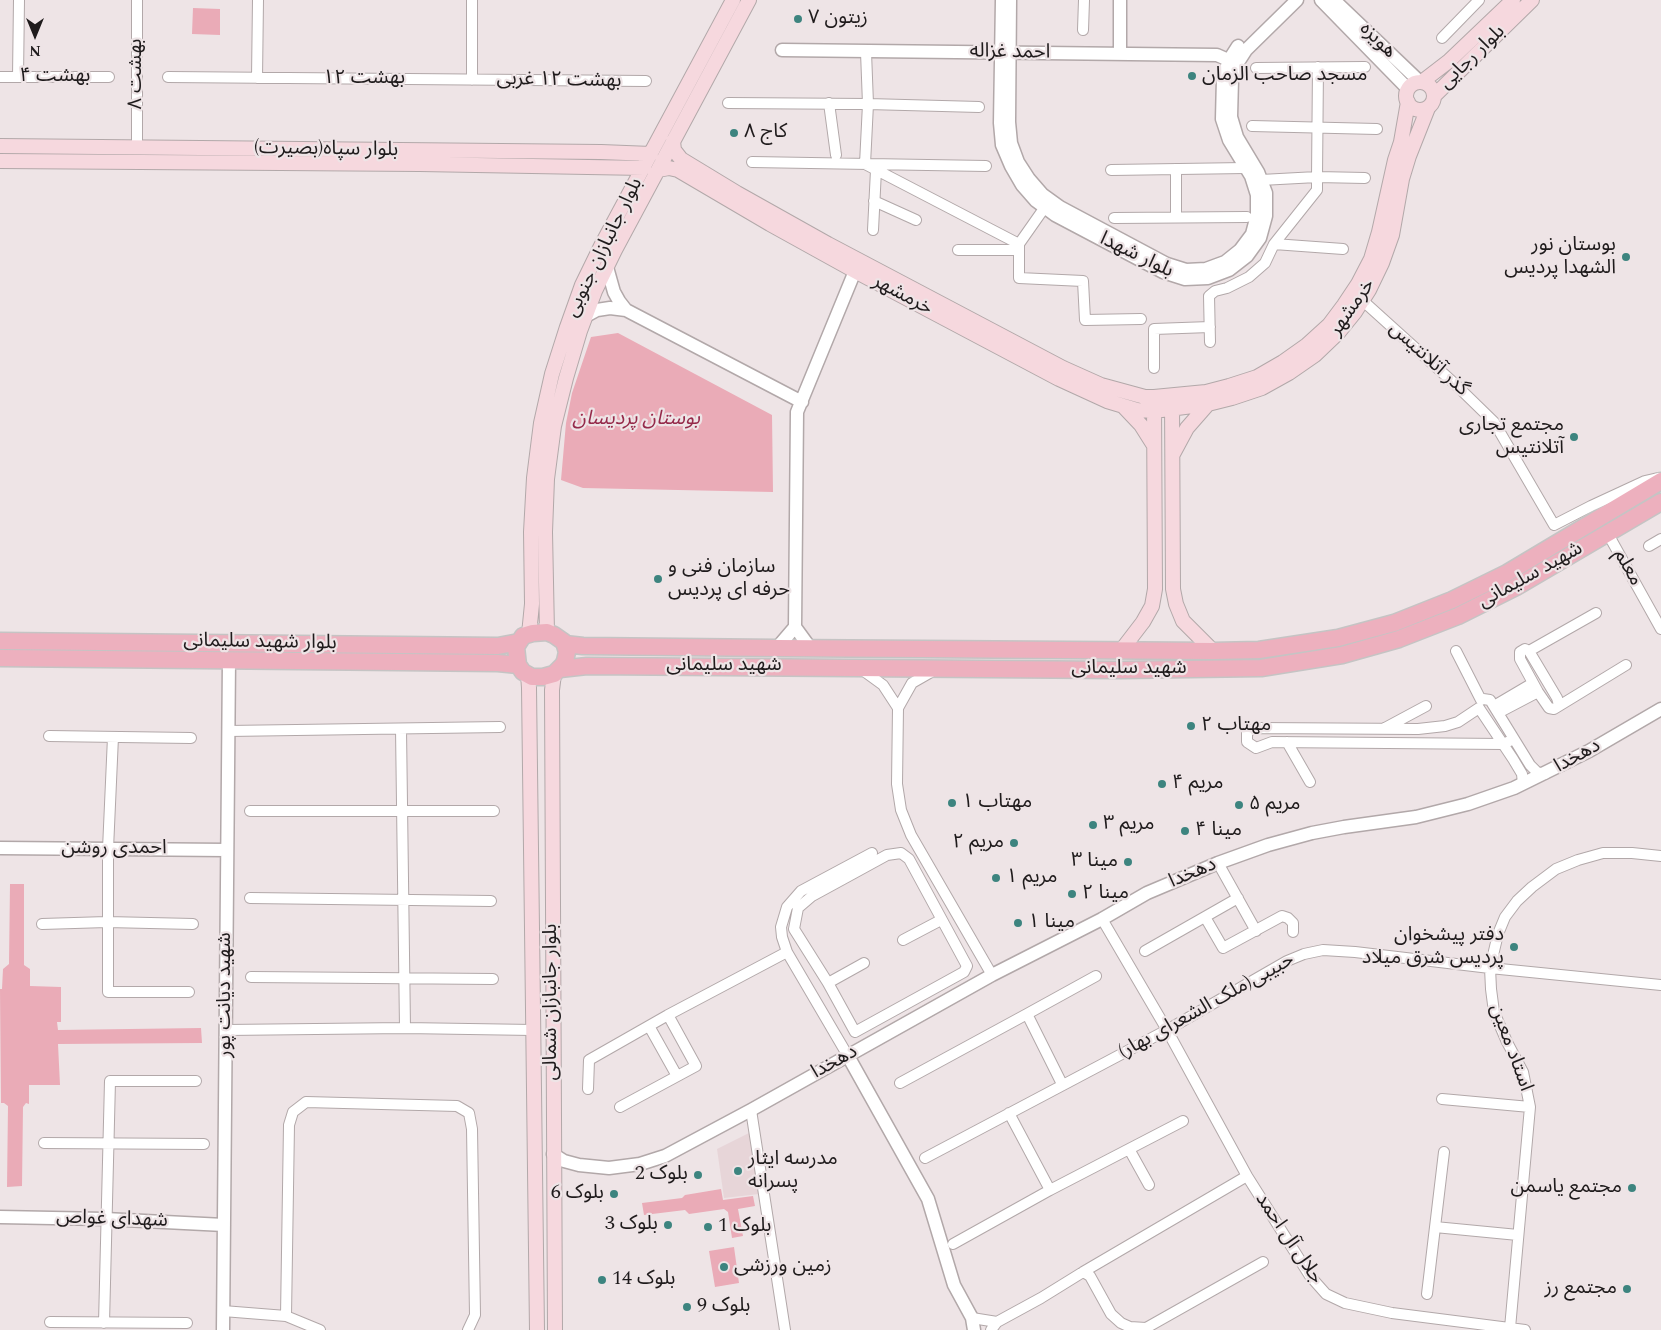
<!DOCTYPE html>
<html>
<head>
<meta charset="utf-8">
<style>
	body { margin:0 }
	#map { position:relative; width:1661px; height:1330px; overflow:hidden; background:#eee4e6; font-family:Spectral,serif }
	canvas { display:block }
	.north { position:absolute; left:10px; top:10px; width:50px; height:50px; -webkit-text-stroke:4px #eee4e6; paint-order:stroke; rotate:180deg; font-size:14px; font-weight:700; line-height:20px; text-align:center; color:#1f1b1c }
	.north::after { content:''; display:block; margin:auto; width:18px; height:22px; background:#1f1b1c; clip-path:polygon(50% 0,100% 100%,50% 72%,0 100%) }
</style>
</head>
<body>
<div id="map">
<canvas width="1661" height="1330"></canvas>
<div class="north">N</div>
</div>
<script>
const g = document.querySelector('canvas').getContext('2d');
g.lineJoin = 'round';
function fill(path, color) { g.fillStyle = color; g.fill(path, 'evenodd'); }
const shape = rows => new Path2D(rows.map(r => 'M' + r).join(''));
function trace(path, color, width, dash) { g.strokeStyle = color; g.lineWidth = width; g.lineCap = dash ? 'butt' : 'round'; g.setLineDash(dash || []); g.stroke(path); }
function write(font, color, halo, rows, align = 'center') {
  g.font = font + ' Spectral,"Noto Sans Arabic",serif'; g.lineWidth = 4.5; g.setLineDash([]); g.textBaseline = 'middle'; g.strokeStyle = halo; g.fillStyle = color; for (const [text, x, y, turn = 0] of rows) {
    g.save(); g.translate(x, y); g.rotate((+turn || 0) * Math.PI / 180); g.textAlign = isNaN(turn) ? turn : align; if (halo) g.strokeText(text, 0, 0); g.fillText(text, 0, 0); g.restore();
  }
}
fill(shape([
	[749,1133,759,1194,724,1198,717,1149]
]), '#e7d5d8');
fill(shape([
	[193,8,220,9,220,35,192,34],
	[618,333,772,415,773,492,583,488,561,480,566,423,572,393,591,337],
	[10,884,24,884,24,965,30,969,30,986,61,987,61,1022,57,1022,58,1030,201,1028,202,1043,58,1044,60,1085,29,1085,29,1104,26,1103,23,1107,22,1186,7,1187,8,1106,4,1103,1,1103,0,989,2,989,3,969,9,964],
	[721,1189,723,1200,753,1196,755,1206,738,1209,743,1236,732,1238,728,1212,724,1209,689,1214,685,1210,644,1215,642,1203,682,1198,685,1195],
	[734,1247,739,1283,715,1287,709,1251]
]), '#eaabb7');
const minor = shape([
	[137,0,137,148],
	[1083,30,1084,0],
	[1442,38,1479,0],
	[866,52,868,104,865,164,1019,244],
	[1256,68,1365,67],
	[0,77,109,77],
	[18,77,19,0],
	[168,77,646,81],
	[257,78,258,0],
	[472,80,472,0],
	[728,103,868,104,979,107],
	[829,103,836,155],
	[1252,126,1377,129],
	[752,162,986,166],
	[1176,169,1176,217],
	[1111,170,1245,168],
	[1261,180,1317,177,1318,67],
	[874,201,916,220],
	[1045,207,1019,244,1019,278,1083,281,1085,320,1141,319],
	[1114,218,1247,217],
	[873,230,876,170],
	[1274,244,1343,249],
	[958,250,1019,250],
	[1362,300,1455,384,1494,422,1554,525,1591,506,1645,481,1658,478],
	[1210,342,1209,296,1215,291,1227,288,1249,277,1265,263,1274,244,1317,190,1317,177,1365,178],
	[1154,368,1154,329,1210,327],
	[1608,534,1661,629],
	[1649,546,1661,539],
	[1596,613,1529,651,1525,649,1520,652,1520,659,1538,692,1549,708,1554,709,1626,665],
	[1456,651,1481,700,1483,699,1490,700,1530,765,1537,772,1545,774],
	[1529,651,1557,698,1559,705],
	[861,669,883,685,898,708],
	[933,671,912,683,898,708,897,784,901,810,911,835,992,975],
	[1494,706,1533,683],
	[1498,713,1538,692],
	[1385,728,1426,706],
	[401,729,405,1028],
	[228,731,500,727],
	[49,736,191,738],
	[113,737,108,849,108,992,189,992],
	[1514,739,1503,744,1272,742,1256,748,1247,742,1247,732,1256,728,1418,729,1445,726,1458,722,1479,708,1513,759,1522,774,1523,784],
	[1287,742,1310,782],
	[250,811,494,811],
	[1218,863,1256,931],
	[845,878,887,855,901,853,909,859,967,966,964,972,855,1032,828,983,864,963],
	[250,898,491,901],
	[1205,917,1223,948,1282,916,1288,918,1293,923,1293,932],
	[1102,919,1167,1030,1247,1176,1310,1276,1326,1294,1345,1303,1392,1313,1525,1330],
	[42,924,107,922,193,924],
	[903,940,941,920],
	[1145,951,1238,898],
	[251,977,493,979],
	[828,983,794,929,798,908,812,896,845,878,842,873],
	[649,1026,677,1076],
	[226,1030,405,1028,533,1030],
	[848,1056,787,952,782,937,781,927,787,907,801,891,872,853],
	[900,1083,1027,1014],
	[1062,1084,1027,1014,1096,976],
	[588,1089,589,1060,668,1015,787,952],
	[1442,1099,1530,1107],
	[620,1107,696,1066,668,1015],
	[751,1110,785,1330],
	[1009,1113,1050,1190,1183,1121],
	[44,1143,204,1144],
	[1129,1149,1149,1185],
	[925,1158,1167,1030,1287,961,1304,954,1323,950,1355,952,1490,968,1661,985],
	[1435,1227,1518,1235],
	[953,1244,1050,1190],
	[1083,1272,1090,1276,1111,1314,1121,1323,1130,1327,1146,1328,1263,1262],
	[1427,1294,1444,1152],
	[223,1311,286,1316,320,1330],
	[286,1316,289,1125,293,1112,306,1102,457,1106,469,1113,472,1129,475,1315,468,1330],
	[972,1318,997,1322],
	[50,1322,187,1323],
	[104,1323,110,1081,196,1081],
	[1510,1328,1530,1107,1523,1072,1507,1042,1494,1012,1491,989,1490,968,1498,934,1505,917,1517,901,1532,887,1556,869,1578,860,1603,853,1632,853,1661,856],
	[991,1330,997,1322,1041,1298,1083,1272,1247,1176]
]);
const tertiary = shape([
	[1002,0,1000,123,1002,145,1011,166,1022,185,1036,201,1055,215,1163,272,1185,279,1208,278,1229,270,1247,256,1260,238,1266,216,1266,193,1258,172,1237,137,1231,117,1232,79,1237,64,1246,50,1297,0],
	[1010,0,1009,122,1011,143,1018,162,1029,179,1042,194,1060,207,1167,264,1186,270,1206,269,1225,262,1240,250,1252,234,1257,215,1257,195,1251,176,1229,140,1222,119,1223,78,1229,60,1238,46],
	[1321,0,1408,89],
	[1334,0,1419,81],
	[782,50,1217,55,1235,63],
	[1120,54,1120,0],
	[607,267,614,292,619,301,626,310,802,402],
	[586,316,597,310,610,308,626,310],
	[795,627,797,412,855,271],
	[777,648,795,627,811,649],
	[0,848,227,850],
	[848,1056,928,1199,954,1285,972,1318,974,1330],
	[553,1154,564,1161,579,1165,609,1168,640,1164,665,1156,751,1110,992,975,1102,919,1147,893,1218,863,1268,845,1312,833,1344,827,1416,817,1468,804,1514,788,1589,751,1661,709],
	[0,1217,105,1219,224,1225],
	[223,1330,229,660]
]);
const secondary = shape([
	[1423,81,1449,61,1513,0],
	'1406 96a14 14 0 1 1 28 0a14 14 0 1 1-28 0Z',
	[1435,95,1532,0],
	[673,141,674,150,681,159,737,193,828,244,1063,368,1101,385,1145,397,1154,397,1206,392,1229,386,1257,377,1283,362,1307,345,1329,325,1344,305,1358,284,1371,259,1379,232,1395,160,1401,142,1408,102],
	[0,146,601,152,651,154],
	[0,161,420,164,644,168],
	[658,170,669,168,678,170,770,224,855,271,1059,379,1107,401,1137,410,1154,411,1208,404,1232,398,1262,388,1289,373,1315,355,1338,333,1355,312,1369,290,1382,263,1392,235,1402,179,1409,156,1428,108],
	[1172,401,1173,589,1176,604,1183,621,1213,651],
	[1123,406,1141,425,1153,444],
	[1173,454,1187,428,1208,404],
	[547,632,545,532,547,479,554,426,566,378,580,331,595,291,615,250,749,0],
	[529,634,532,604,531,532,534,478,541,423,552,374,567,327,582,285,601,246,733,0],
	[1120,652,1143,622,1152,606,1155,589,1154,403],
	[528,674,529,688,537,1330],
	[554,674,552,690,555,1330]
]);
const primary = shape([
	[547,632,554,635,564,642,567,652,565,661,563,665,554,674,543,677,532,677,523,672,518,665,516,647,523,636,533,633,547,632],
	[0,641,498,646,519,642],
	[565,644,583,646,777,648,1213,651,1259,650,1338,638,1394,623,1452,600,1507,573,1661,481],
	[0,658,498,663,518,665],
	[560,669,587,666,1120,670,1261,668,1342,655,1399,639,1458,616,1516,587,1661,502]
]);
trace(minor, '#b2a8a9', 12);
trace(tertiary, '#b2a8a9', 15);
trace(secondary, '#b2a8a9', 16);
trace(primary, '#c5c4c4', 19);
trace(minor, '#fff', 10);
trace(tertiary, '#fff', 12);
trace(secondary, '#f6d8de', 14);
trace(primary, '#edb0be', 16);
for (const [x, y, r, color] of [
	[798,19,5,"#3d847f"],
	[1192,76,5,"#3d847f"],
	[734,133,5,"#3d847f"],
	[1626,257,5,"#3d847f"],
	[1574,437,5,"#3d847f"],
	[658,579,5,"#3d847f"],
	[1191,726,5,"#3d847f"],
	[1162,784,5,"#3d847f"],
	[952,803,5,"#3d847f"],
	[1239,805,5,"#3d847f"],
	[1093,825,5,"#3d847f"],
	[1185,831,5,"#3d847f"],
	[1014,843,5,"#3d847f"],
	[1128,862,5,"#3d847f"],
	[996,878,5,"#3d847f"],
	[1072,894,5,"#3d847f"],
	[1018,923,5,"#3d847f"],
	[1514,947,5,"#3d847f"],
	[738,1171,5,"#3d847f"],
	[698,1175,5,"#3d847f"],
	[1632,1188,5,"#3d847f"],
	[614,1194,5,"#3d847f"],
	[668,1225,5,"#3d847f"],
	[708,1227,5,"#3d847f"],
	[724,1267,5,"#3d847f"],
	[602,1280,5,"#3d847f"],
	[1627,1289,5,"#3d847f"],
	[687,1307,5,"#3d847f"]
]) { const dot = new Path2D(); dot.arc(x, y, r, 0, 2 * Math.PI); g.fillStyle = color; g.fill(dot); trace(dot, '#eee4e6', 2); }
write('20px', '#1f1b1c', '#eee4e6', [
	["زیتون ۷",808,19],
	["مسجد صاحب الزمان",1202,76],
	["کاج ۸",744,133],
	["بوستان نور",1616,246,"right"],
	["الشهدا پردیس",1616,269,"right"],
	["مجتمع تجاری",1564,426,"right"],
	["آتلانتیس",1564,449,"right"],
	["سازمان فنی و",668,568],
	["حرفه ای پردیس",668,591],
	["مهتاب ۲",1201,726],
	["مریم ۴",1172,784],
	["مهتاب ۱",962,803],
	["مریم ۵",1249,805],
	["مریم ۳",1103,825],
	["مینا ۴",1195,831],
	["مریم ۲",1004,843,"right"],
	["مینا ۳",1118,862,"right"],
	["مریم ۱",1006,878],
	["مینا ۲",1082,894],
	["مینا ۱",1028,923],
	["دفتر پیشخوان",1504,936,"right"],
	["پردیس شرق میلاد",1504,959,"right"],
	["مدرسه ایثار",748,1160],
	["پسرانه",748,1183],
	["بلوک 2",688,1175,"right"],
	["مجتمع یاسمن",1622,1188,"right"],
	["بلوک 6",604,1194,"right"],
	["بلوک 3",658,1225,"right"],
	["بلوک 1",718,1227],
	["زمین ورزشی",734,1267],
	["بلوک 14",612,1280],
	["مجتمع رز",1617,1289,"right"],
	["بلوک 9",697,1307]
], 'left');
write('20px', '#1f1b1c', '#eee4e6', [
	["هویزه",1377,41,44],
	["احمد غزاله",1010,53,1],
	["بلوار رجایی",1473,58,-44],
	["بهشت ۸",137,74,-90],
	["بهشت ۴",55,77],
	["بهشت ۱۲",364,79],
	["بهشت ۱۲ غربی",559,81,1],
	["بلوار سپاه(بصیرت)",326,150,1],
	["بلوار جانبازان جنوبی",605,248,-64],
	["بلوار شهدا",1136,256,26],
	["خرمشهر",902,296,28],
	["خرمشهر",1353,308,-55],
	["گذر آتلانتیس",1428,360,42],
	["معلم",1627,568,61],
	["شهید سلیمانی",1531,576,-29],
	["بلوار شهید سلیمانی",260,643,1],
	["شهید سلیمانی",724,666],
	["شهید سلیمانی",1129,669],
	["دهخدا",1578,757,-29],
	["احمدی روشن",114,849],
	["دهخدا",1193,874,-23],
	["شهید دیانت پور",226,995,-90],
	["بلوار جانبازان شمالی",552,1002,-90],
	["حبیبی(ملک الشعرای بهار)",1207,1007,-29],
	["استاد معین",1510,1048,70],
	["دهخدا",835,1063,-29],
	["شهدای غواص",112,1220,2],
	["جلال آل احمد",1288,1239,56]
]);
write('italic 20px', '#952a4a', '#eee4e6', [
	["بوستان پردیسان",636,420]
]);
</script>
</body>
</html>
